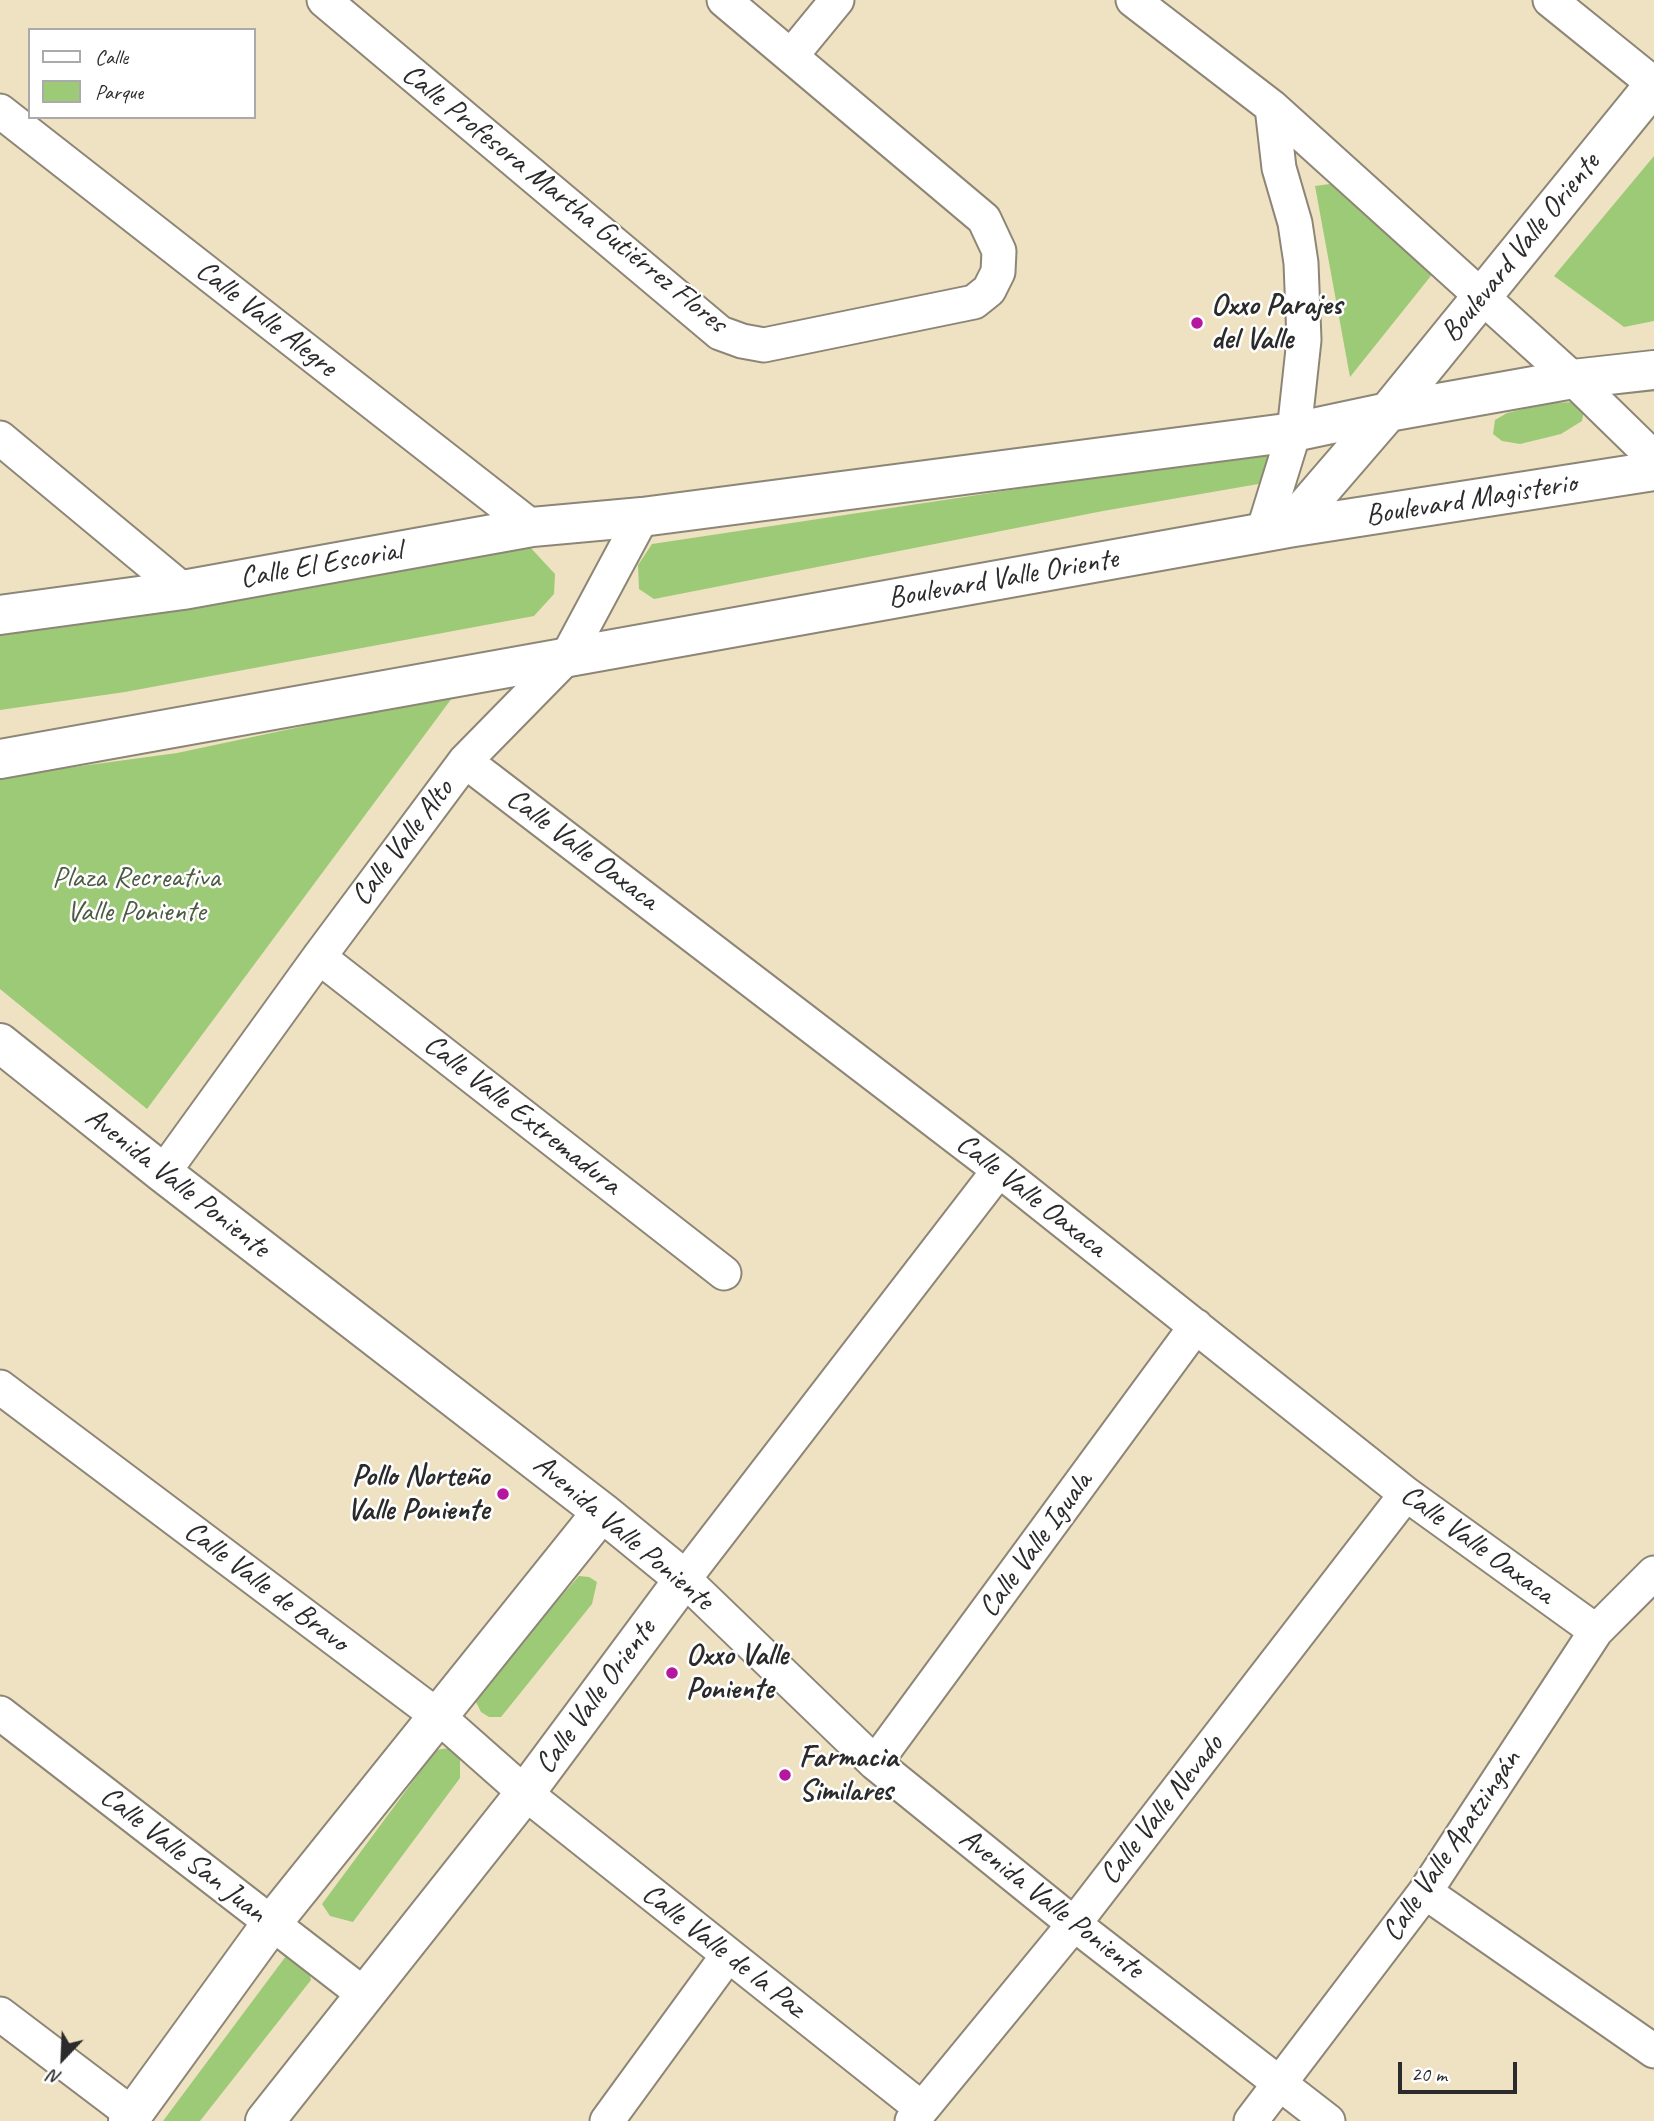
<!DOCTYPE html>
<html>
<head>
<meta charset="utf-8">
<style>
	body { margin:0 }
	#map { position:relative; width:1654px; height:2121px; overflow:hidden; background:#efe2c3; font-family:Caveat,sans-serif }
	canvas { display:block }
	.legend { position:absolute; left:28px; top:28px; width:228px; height:91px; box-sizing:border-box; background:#fff; border:2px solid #aaa; margin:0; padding:9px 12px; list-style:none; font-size:21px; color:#2b2b2b }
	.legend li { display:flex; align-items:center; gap:14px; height:35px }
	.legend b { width:35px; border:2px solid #aaa }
	.north { position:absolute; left:28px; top:2023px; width:70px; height:70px; -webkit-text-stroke:5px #fff; paint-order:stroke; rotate:203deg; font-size:19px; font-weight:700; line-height:28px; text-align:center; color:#2b2b2b }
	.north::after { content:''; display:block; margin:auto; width:24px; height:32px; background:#2b2b2b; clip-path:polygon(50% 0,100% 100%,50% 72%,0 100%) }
	.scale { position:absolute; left:1398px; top:2062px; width:119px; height:32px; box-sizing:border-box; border:4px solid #2b2b2b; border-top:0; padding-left:9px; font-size:21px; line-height:24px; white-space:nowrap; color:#2b2b2b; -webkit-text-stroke:5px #fff; paint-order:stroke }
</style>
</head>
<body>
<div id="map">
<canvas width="1654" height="2121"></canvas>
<ul class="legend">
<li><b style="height:9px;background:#fff"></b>Calle</li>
<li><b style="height:19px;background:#9dca77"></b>Parque</li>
</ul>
<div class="north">N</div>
<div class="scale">20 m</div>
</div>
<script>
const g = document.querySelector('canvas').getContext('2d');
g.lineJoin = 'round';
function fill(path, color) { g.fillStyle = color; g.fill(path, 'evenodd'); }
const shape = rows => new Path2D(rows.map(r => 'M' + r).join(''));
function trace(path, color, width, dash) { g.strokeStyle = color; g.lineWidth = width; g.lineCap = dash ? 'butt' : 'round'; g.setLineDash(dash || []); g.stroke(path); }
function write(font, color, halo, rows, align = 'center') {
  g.font = font + ' Caveat,sans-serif'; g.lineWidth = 5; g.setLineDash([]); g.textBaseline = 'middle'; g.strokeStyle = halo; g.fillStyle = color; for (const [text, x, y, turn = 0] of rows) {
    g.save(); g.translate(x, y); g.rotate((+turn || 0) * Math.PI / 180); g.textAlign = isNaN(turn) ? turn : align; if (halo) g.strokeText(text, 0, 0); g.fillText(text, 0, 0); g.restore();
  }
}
fill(shape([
	[1654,156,1654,321,1624,327,1554,276],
	[1330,184,1434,272,1350,377,1315,186],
	[1575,402,1584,410,1582,421,1561,434,1520,444,1502,441,1493,434,1495,420,1507,413,1549,403],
	[1265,448,1275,460,1270,482,1103,511,654,599,639,589,638,565,652,544,1097,477],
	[529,546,555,574,554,594,534,616,125,692,0,710,0,624],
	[455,694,147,1109,0,989,0,777,177,753],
	[579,1576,589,1577,597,1582,592,1604,501,1717,489,1717,481,1712,475,1700,501,1664],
	[449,1748,460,1752,460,1778,353,1922,330,1916,322,1904,436,1750],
	[286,1956,299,1958,307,1965,311,1980,200,2121,163,2121]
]), '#9dca77');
const minor = shape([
	[324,0,720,333,742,341,764,345,974,302,989,290,998,272,999,251,984,219,724,0],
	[1133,0,1272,107,1573,379,1654,458],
	[1550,0,1654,84],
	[791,56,837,0],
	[0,111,532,527],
	[0,438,183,590],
	[1263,532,1294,432,1304,340,1301,263,1295,223,1279,168,1272,107],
	[465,761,999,1170,1406,1494,1596,1631],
	[319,957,724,1273],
	[999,1170,684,1579,875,1763,1074,1924,1328,2121],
	[163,1173,319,957,465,761,567,657,642,517],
	[0,1387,439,1717,525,1793,921,2108],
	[0,1713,366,1996],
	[875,1763,1196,1326],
	[1425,1892,1654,2051],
	[0,2014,132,2114],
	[607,2121,728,1955],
	[912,2121,1074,1924,1406,1494],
	[1251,2121,1425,1892,1596,1631,1654,1573]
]);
const tertiary = shape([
	[1288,528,1388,412,1654,85],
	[0,615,183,590,532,527,642,517,1294,432,1388,412,1573,379,1654,370],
	[0,759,1288,528,1654,471],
	[0,1043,163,1173,602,1512,684,1579,525,1793,265,2121],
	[128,2121,271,1924,602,1512]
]);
trace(minor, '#8d8677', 37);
trace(tertiary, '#8d8677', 42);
trace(minor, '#fff', 33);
trace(tertiary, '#fff', 38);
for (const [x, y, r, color] of [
	[1197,323,7,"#b5179e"],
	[503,1494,7,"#b5179e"],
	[672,1673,7,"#b5179e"],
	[785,1775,7,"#b5179e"]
]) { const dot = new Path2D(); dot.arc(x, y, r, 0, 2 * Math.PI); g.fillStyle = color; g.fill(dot); trace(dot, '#fff', 2.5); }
write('30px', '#2b2b2b', '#fff', [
	["Calle Profesora Martha Gutiérrez Flores",564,199,39],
	["Boulevard Valle Oriente",1521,248,-51],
	["Calle Valle Alegre",266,319,38],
	["Boulevard Magisterio",1471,500,-9],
	["Calle El Escorial",321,565,-10],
	["Boulevard Valle Oriente",1003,579,-10],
	["Calle Valle Alto",403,843,-53],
	["Calle Valle Oaxaca",582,850,37],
	["Calle Valle Extremadura",522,1115,38],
	["Avenida Valle Poniente",177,1183,38],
	["Calle Valle Oaxaca",1031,1196,38],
	["Avenida Valle Poniente",623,1533,40],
	["Calle Valle Iguala",1036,1545,-54],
	["Calle Valle Oaxaca",1477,1545,36],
	["Calle Valle de Bravo",266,1587,37],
	["Calle Valle Oriente",596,1697,-54],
	["Calle Valle Nevado",1162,1810,-52],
	["Calle Valle Apatzingán",1452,1846,-56],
	["Calle Valle San Juan",183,1855,38],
	["Avenida Valle Poniente",1051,1904,38],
	["Calle Valle de la Paz",723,1951,38]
]);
write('bold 30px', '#2b2b2b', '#fff', [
	["Oxxo Parajes",1211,306],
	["del Valle",1211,340],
	["Pollo Norteño",489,1477,"right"],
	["Valle Poniente",489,1511,"right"],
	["Oxxo Valle",686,1656],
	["Poniente",686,1690],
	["Farmacia",799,1758],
	["Similares",799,1792]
], 'left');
write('30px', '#4d5b42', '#fff', [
	["Plaza Recreativa",136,878],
	["Valle Poniente",136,912]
]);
</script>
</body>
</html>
